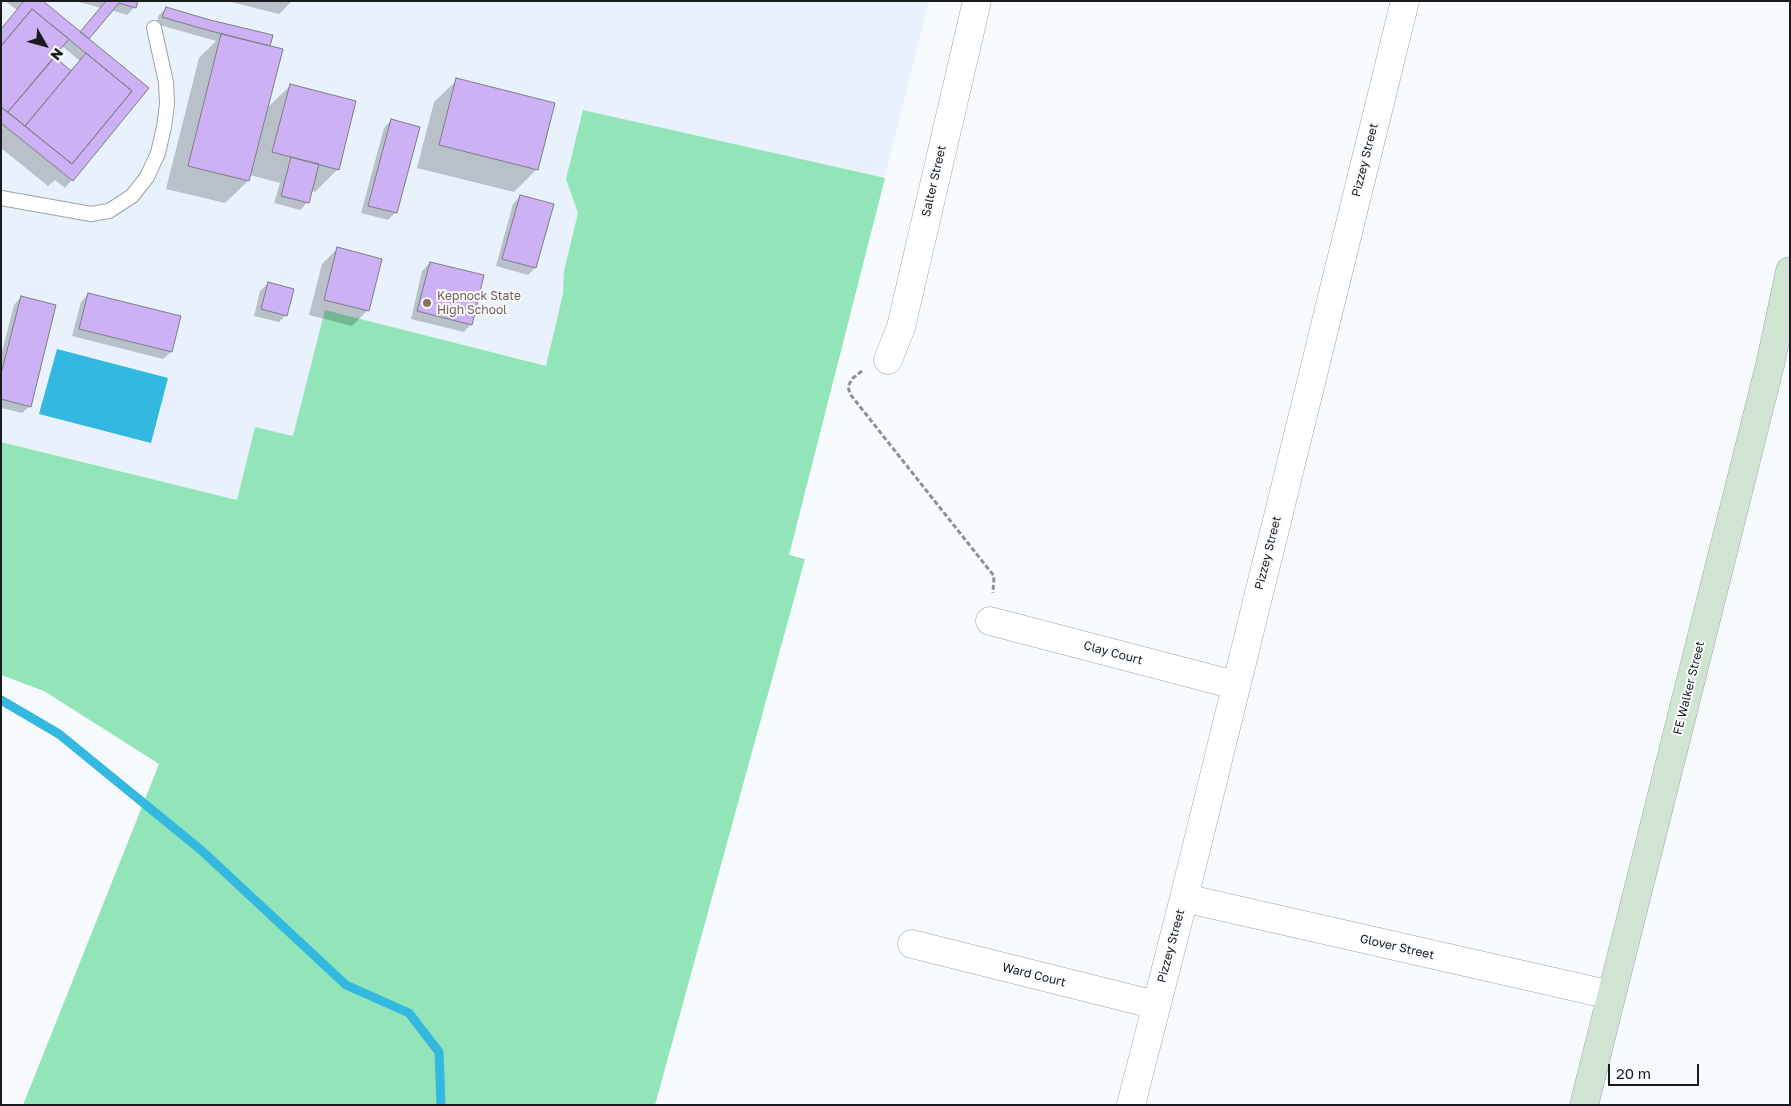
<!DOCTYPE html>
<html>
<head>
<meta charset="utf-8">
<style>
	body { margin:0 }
	#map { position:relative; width:1791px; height:1106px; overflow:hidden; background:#f8fbfe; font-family:"Golos Text",sans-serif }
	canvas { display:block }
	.frame { position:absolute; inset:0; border:2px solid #191b1e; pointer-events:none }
	.north { position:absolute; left:20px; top:20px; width:50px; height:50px; -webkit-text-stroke:4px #f8fbfe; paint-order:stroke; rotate:128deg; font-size:14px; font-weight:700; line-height:20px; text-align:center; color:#191b1e }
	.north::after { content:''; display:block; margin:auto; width:18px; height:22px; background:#191b1e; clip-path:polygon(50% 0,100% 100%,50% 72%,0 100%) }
	.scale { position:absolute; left:1608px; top:1064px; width:91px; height:22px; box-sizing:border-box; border:2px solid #191b1e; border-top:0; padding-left:6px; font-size:15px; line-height:18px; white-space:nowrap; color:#191b1e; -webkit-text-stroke:4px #f8fbfe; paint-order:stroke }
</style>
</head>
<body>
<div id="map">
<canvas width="1791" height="1106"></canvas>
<div class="frame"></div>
<div class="north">N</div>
<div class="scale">20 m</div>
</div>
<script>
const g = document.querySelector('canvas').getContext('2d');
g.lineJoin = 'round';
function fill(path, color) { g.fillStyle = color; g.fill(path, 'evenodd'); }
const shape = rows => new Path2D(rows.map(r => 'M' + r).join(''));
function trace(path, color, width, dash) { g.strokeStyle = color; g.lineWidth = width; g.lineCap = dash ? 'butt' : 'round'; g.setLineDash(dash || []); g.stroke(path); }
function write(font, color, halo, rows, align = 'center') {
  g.font = font + ' "Golos Text",sans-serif'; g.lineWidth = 4; g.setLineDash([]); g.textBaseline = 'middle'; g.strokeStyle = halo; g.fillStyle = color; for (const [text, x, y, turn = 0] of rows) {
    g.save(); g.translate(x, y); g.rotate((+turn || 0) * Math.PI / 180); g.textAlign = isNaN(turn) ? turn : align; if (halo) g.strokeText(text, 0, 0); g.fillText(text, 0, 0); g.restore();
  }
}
fill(shape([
	[1,1,929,1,789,555,256,427,237,500,1,442]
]), '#e8f1fc');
fill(shape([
	[583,110,885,178,789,555,805,559,655,1105,23,1105,159,764,44,691,1,675,1,442,237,500,255,427,293,436,325,310,546,366,563,294,564,271,578,213,566,179]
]), '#91e5b9');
fill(shape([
	[57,349,168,378,151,443,39,414]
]), '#33b8e0');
fill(shape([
	[5,1,41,1,79,33,101,8,75,1,137,1,135,7,127,15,111,10,87,39,147,88,65,188,55,180,48,186,1,148,1,29,17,10],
	[62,46,80,61,69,71,53,57],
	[227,1,292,1,279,14],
	[166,8,269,45,266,109,290,86,338,169,315,192,311,191,308,202,300,210,274,203,280,183,250,175,248,181,225,203,166,189,199,58,216,41,156,24,159,15],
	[457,80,537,169,514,192,417,168,434,102],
	[391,120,396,212,388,220,361,213,384,128],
	[520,196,535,268,528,275,496,266,513,204],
	[337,249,368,310,352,326,309,315,322,264],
	[430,263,471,324,464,332,411,319,422,271],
	[268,283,286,315,279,322,254,316,260,291],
	[88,294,171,352,163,359,72,336,81,302],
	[21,297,30,406,22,413,1,408,1,355,14,305]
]), '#0003');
trace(shape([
	[1,700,59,734,201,850,346,985,409,1013,439,1052,441,1105]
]), '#33b8e0', 9);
const building = shape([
	[24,1,43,1,149,88,73,181,1,123,1,107,72,164,132,91,32,9,1,46,1,29,24,1],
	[106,1,138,1,136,8,119,3,89,39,80,32,106,1],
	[166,7,210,20,273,35,270,46,207,30,162,17,166,7],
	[32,9,69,39,8,112,1,107,1,46,32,9],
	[221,34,283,49,249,181,188,166,221,34],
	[86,53,132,91,72,164,25,126,86,53],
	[55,57,71,71,25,126,8,112,55,57],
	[456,78,555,103,538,170,439,145,456,78],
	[290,84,356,101,339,170,272,152,290,84],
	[391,119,420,127,397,213,368,206,391,119],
	[291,157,319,164,309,203,281,196,291,157],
	[520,195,554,204,536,268,502,259,520,195],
	[337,247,382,259,369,311,324,300,337,247],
	[430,262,484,275,472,325,417,311,430,262],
	[268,282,294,289,287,316,261,309,268,282],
	[88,293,181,316,172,352,79,329,88,293],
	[21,296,56,305,31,407,1,399,1,374,21,296]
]);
fill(building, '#ccb1f5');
trace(building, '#7f7d84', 1);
const lane = shape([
	[1,198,91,214,109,211,132,196,147,177,158,153,164,127,167,104,166,82,154,28]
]);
const street = shape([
	[888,360,901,327,977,1],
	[990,621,1235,685],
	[1184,898,1611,995],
	[912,944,1156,1005],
	[1131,1105,1184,898,1405,1]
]);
const secondary = shape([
	[1584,1105,1770,365,1790,271]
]);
trace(lane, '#9da3aa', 16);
trace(street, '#9da3aa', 29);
trace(secondary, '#9da3aa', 29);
trace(shape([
	[862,371,853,378,848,386,850,394,994,576,993,593]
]), '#8f9194', 3, [5, 2.5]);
trace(lane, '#fff', 14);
trace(street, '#fff', 28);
trace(secondary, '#d1e4d3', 28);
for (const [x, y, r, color] of [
	[427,303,5,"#8d6e63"]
]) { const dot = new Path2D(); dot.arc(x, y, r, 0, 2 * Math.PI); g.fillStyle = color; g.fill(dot); trace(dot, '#f8fbfe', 2); }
write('12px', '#191b1e', '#f8fbfe', [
	["Pizzey Street",1365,160,-76],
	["Salter Street",934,181,-77],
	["Pizzey Street",1268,553,-76],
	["Clay Court",1113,653,15],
	["FE Walker Street",1689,688,-76],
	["Pizzey Street",1171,946,-75],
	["Glover Street",1397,947,13],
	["Ward Court",1034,975,14]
]);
write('12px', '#785e54', '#f8fbfe', [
	["Kepnock State",437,296],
	["High School",437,310]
], 'left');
</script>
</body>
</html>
